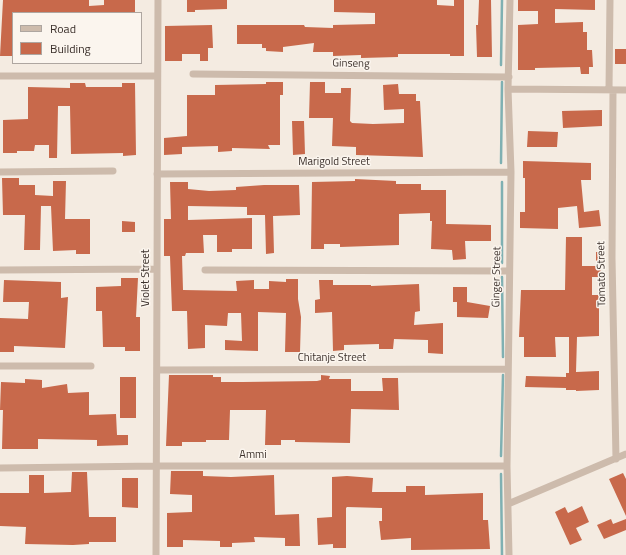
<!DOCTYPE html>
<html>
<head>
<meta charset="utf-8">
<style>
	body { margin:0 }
	#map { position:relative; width:626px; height:555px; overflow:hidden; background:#f4ebe1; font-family:"Titillium Web",sans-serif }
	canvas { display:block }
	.legend { position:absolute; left:12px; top:12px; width:130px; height:52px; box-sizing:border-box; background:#fbf5ee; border:1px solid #aea6a0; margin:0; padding:5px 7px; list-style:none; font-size:12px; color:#3b302b }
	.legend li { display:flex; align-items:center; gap:8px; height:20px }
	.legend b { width:20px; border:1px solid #aea6a0 }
</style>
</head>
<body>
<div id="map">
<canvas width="626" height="555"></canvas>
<ul class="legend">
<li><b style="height:5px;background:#cdbbac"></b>Road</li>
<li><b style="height:11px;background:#c8694b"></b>Building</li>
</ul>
</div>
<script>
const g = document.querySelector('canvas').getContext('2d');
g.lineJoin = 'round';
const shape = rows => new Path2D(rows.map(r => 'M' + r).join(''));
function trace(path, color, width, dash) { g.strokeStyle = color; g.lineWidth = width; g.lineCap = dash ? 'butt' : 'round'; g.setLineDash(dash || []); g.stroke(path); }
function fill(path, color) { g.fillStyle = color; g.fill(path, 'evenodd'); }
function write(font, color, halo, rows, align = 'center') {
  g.font = font + ' "Titillium Web",sans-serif'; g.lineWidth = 3; g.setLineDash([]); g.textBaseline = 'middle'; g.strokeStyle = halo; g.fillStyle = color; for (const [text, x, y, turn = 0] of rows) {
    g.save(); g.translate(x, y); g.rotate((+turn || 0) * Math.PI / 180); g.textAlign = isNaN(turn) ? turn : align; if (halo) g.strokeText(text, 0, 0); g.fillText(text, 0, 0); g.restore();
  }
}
trace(shape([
	[501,65,502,0],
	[501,163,502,82],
	[502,182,502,263],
	[502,277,503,357],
	[501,456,503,375],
	[501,474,502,555]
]), '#7fb0b2', 2.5);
fill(shape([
	[3,0,89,0,89,6,104,5,104,0,135,0,135,13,13,13,13,56,0,56],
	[187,0,227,0,227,9,195,10,195,12,187,12],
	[334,0,437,0,437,5,454,6,454,0,464,0,464,56,450,56,450,54,398,54,398,57,361,58,361,55,333,56,333,52,313,52,314,43,283,47,283,52,266,51,266,48,262,48,262,44,237,44,237,25,304,25,305,27,333,28,333,25,375,24,375,13,334,12],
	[479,0,491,0,492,57,477,57,476,25,478,25],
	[518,0,595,0,595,10,555,9,555,23,583,22,583,32,587,32,587,50,592,50,593,67,589,67,589,74,581,74,580,67,535,68,535,70,518,70,518,25,538,24,538,11,518,11],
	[212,25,213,48,208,48,208,61,200,61,200,54,182,54,182,61,165,61,165,26],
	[615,49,626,49,626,64,615,64],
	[266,82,283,82,283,95,280,95,280,145,268,145,270,149,232,148,232,151,218,152,218,146,182,147,182,154,164,155,164,138,187,136,187,95,215,95,215,85,266,84],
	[310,82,325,82,325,93,341,93,341,88,351,88,350,121,352,123,373,124,404,123,404,109,384,110,383,85,398,84,399,94,416,94,416,101,420,101,423,157,356,155,356,147,332,146,333,118,309,118],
	[70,83,85,83,86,87,122,87,122,83,135,83,136,155,123,156,123,153,71,154,70,106,58,106,57,158,49,158,49,145,35,145,34,151,17,151,17,153,3,153,3,120,28,119,28,87,70,88],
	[602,110,602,126,563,128,562,111],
	[292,121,304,121,305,154,293,155],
	[528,131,558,132,557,147,527,147],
	[523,161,591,163,591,180,581,180,584,212,599,210,601,226,579,228,577,206,558,208,558,229,520,228,520,212,525,212,525,178,523,178],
	[2,178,19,178,19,185,35,185,35,195,53,196,53,181,66,181,65,219,90,219,90,254,76,254,76,250,53,251,51,206,41,206,40,250,24,250,25,215,3,215],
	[355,179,396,181,396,184,421,184,421,190,446,190,446,224,491,225,491,241,465,241,466,259,453,260,452,250,431,249,432,221,430,221,430,213,399,214,399,245,340,247,340,244,324,244,324,249,311,249,312,182,355,181],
	[170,182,188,182,188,189,209,191,236,190,236,187,264,185,299,185,300,215,273,216,274,253,266,254,265,215,247,215,247,207,188,206,188,220,252,218,252,249,232,249,232,252,217,252,217,235,203,235,204,253,186,253,185,256,182,256,183,290,237,291,236,281,254,280,254,289,269,289,269,281,286,282,286,279,298,279,298,299,301,317,300,352,285,352,286,313,258,312,258,351,225,350,225,340,242,341,241,313,228,313,227,326,205,325,205,348,188,349,187,311,172,311,170,256,164,256,164,219,171,219],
	[122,221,135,222,135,232,122,232],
	[566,237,582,237,582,266,600,266,601,277,592,277,592,295,599,295,599,336,577,337,576,372,599,371,599,390,576,391,576,390,566,390,566,388,525,387,526,376,566,377,566,373,569,373,569,337,555,337,556,357,524,357,524,337,519,337,521,290,565,290],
	[596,252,603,252,603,261,596,261],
	[121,278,138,278,136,317,140,317,140,351,125,351,125,347,103,347,102,311,96,311,96,287,121,286],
	[4,280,61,282,61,298,68,297,65,348,14,346,14,352,0,352,0,318,28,319,29,302,3,302],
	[319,280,333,280,333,285,371,285,371,286,419,284,420,311,415,312,414,325,443,323,443,354,428,353,428,340,394,339,393,349,379,349,379,344,344,345,344,350,333,351,332,312,315,313,315,300,320,299],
	[453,287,467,287,467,302,490,306,488,318,457,317,457,302,453,302],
	[169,375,213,375,213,377,221,377,221,382,243,382,317,381,321,380,321,375,330,376,329,379,351,379,351,391,383,391,382,378,398,378,399,410,351,409,350,443,295,442,295,440,281,440,281,445,265,445,266,410,230,410,229,440,206,440,206,442,182,442,182,446,166,446],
	[120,377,136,377,136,418,120,418],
	[25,379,42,380,42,388,67,384,68,393,89,392,89,415,116,414,117,435,128,435,128,445,97,446,97,440,38,439,38,449,2,449,3,410,0,410,1,382,25,383],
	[171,471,203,471,203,476,231,477,274,475,275,515,299,514,300,546,285,546,285,538,254,537,255,542,232,543,232,547,220,547,220,541,183,540,183,547,167,547,167,513,192,512,192,495,170,494],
	[72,472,87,472,89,517,116,517,116,542,89,542,89,544,73,545,25,544,26,527,0,526,0,493,29,493,29,475,44,475,44,493,71,492],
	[623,473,626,479,626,516,609,479],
	[347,476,373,478,372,492,406,492,406,486,425,486,425,495,483,493,483,520,488,520,490,549,411,550,411,538,381,540,379,521,382,521,382,508,347,507,346,508,346,548,333,548,333,544,318,545,317,518,332,517,332,477],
	[122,478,138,478,138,508,122,507],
	[582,506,589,522,576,528,582,540,570,545,555,512,565,507,568,513],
	[611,519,613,524,626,519,626,530,604,539,597,525]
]), '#c8694b');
trace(shape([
	[193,74,509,77],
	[0,76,157,76],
	[508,89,626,90],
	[609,90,610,0],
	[613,90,612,258,616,459],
	[0,172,113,171],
	[157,174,511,172],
	[0,270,157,269],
	[205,270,508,271],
	[0,366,91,366],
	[157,370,508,369],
	[0,468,157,466,507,466],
	[508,504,626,454],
	[156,555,158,0],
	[509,555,507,466,511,172,508,89,510,0]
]), '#cdbbac', 7);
write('11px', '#3b302b', '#fbf5ee', [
	["Ginseng",351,64,1],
	["Marigold Street",334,162],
	["Tomato Street",602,274,-91],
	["Ginger Street",497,277,-89],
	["Violet Street",146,278,-90],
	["Chitanje Street",332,358],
	["Ammi",253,455]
]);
</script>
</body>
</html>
